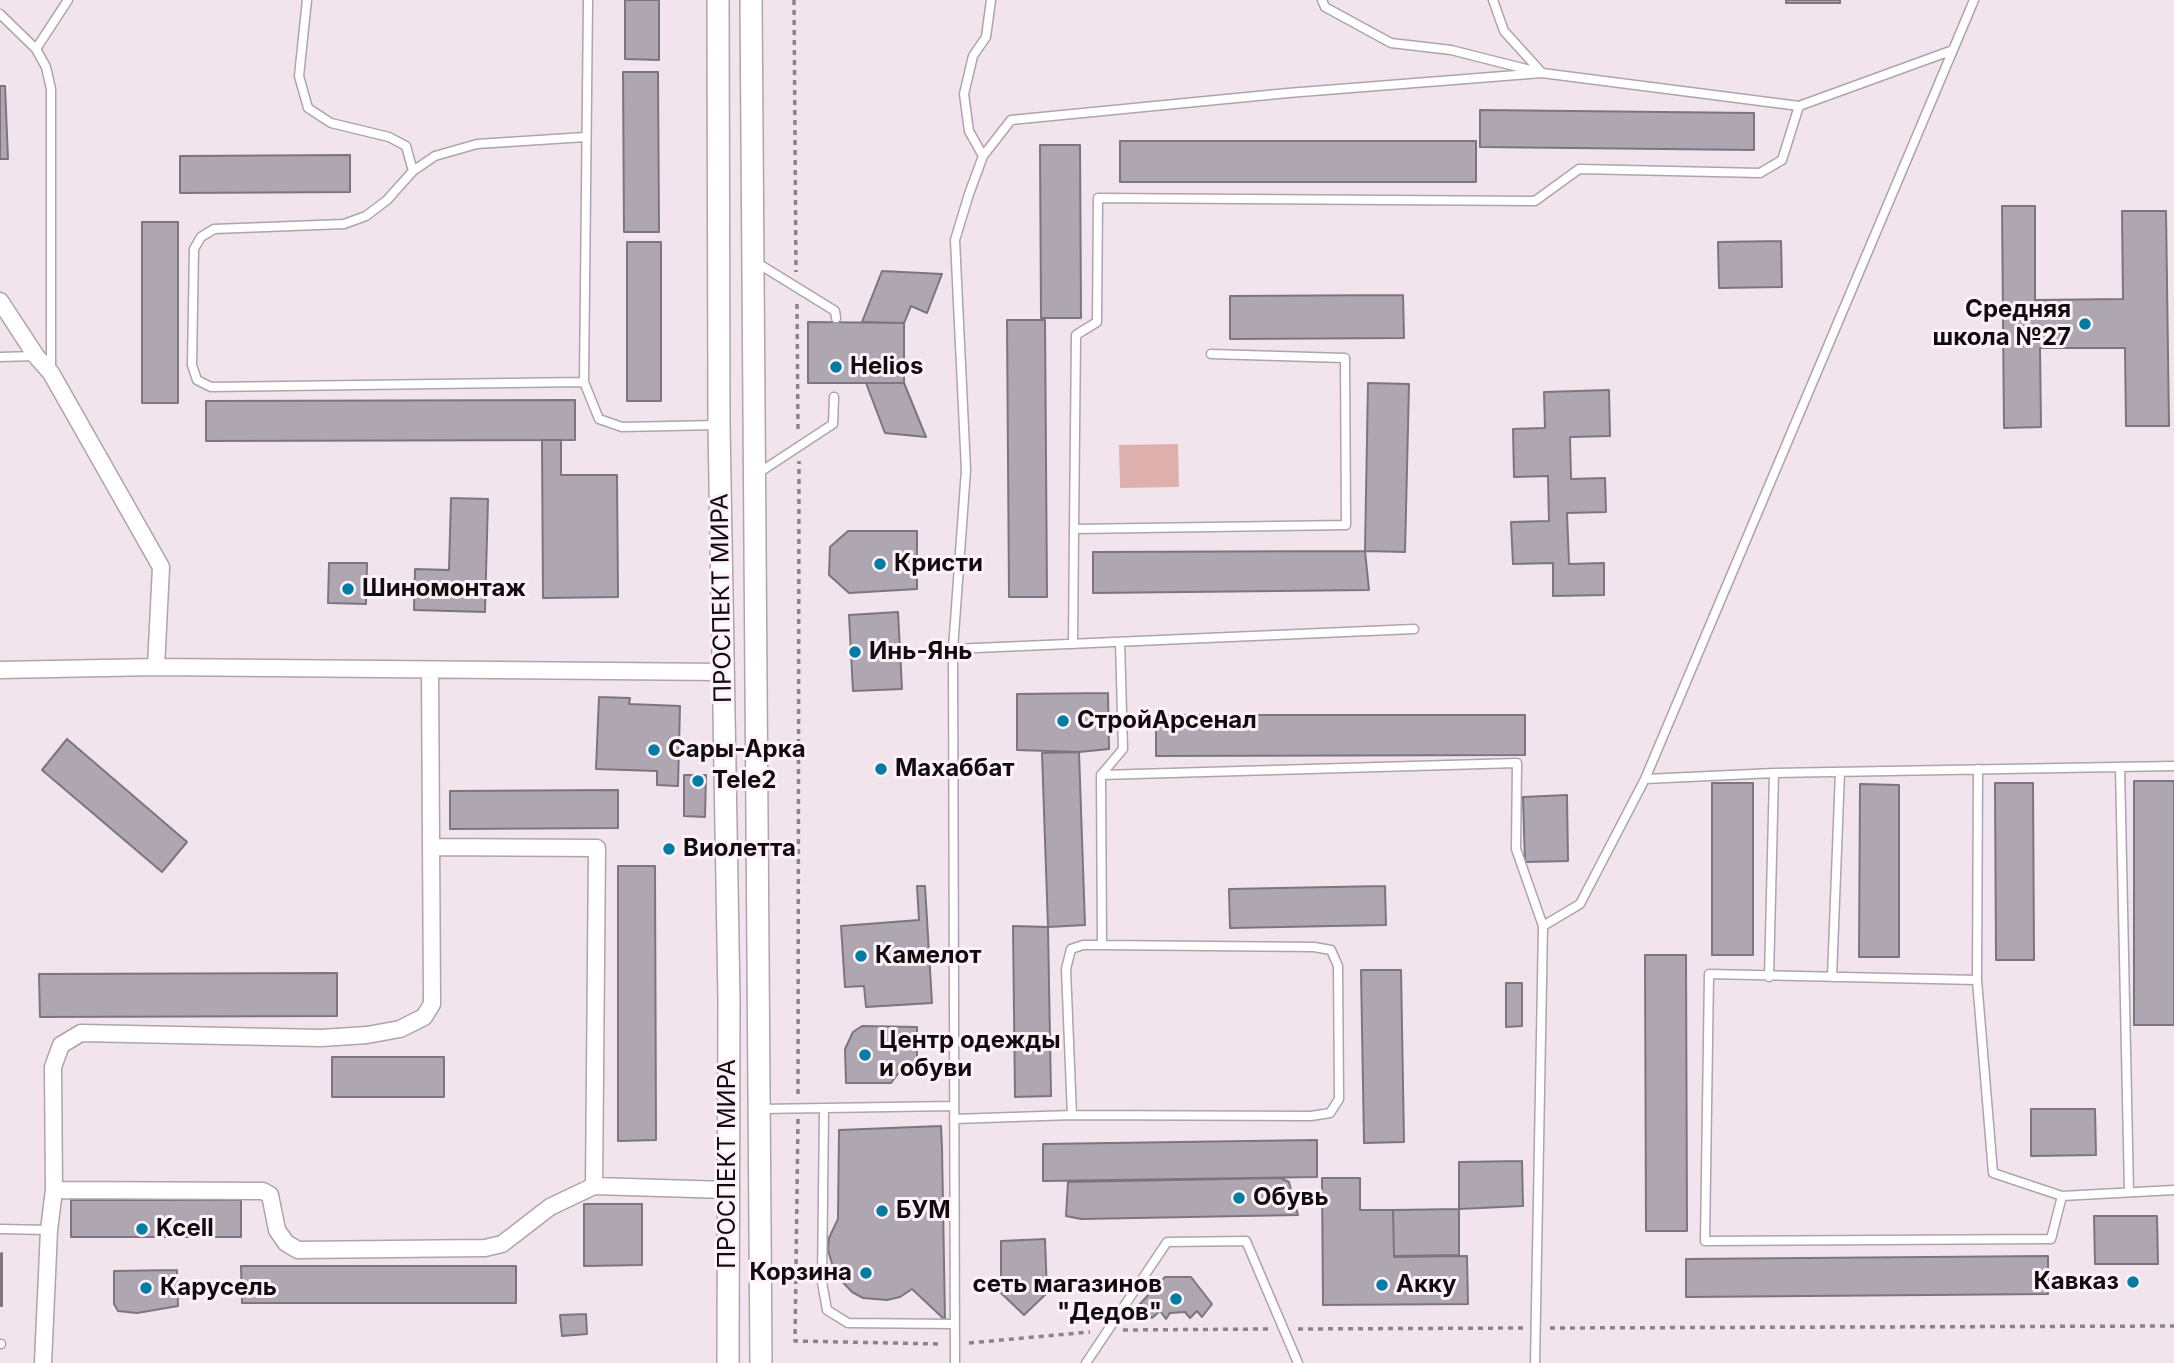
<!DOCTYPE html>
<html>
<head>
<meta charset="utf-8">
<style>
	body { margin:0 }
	canvas { display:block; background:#f1e4ec }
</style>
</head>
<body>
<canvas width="2174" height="1363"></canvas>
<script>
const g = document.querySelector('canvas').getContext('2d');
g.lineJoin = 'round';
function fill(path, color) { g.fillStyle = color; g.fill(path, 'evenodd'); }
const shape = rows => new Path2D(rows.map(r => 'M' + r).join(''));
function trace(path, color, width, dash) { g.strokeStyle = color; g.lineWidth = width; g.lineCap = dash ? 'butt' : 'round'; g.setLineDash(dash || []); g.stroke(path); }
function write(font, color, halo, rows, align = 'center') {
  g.font = font + ' Inter,sans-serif'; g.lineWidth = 6; g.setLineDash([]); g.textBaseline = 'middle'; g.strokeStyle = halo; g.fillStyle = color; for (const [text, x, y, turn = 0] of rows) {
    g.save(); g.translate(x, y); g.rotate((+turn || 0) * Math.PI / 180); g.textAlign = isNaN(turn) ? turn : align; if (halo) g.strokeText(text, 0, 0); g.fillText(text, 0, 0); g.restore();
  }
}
fill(shape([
	[1178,444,1179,487,1120,488,1119,445]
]), '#deb0ad');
const building = shape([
	[625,0,659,0,659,60,625,59,625,0],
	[1786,0,1840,0,1840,3,1786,3,1786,0],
	[623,72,658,72,659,232,624,232,623,72],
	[0,86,5,86,8,159,0,159,0,86],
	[1480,110,1754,113,1754,150,1480,147,1480,110],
	[1120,141,1476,141,1476,182,1120,182,1120,141],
	[1040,145,1080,145,1081,318,1041,318,1040,145],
	[350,155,350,192,180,193,180,156,350,155],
	[2002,206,2035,206,2035,300,2123,299,2122,211,2166,211,2169,426,2126,426,2125,348,2040,348,2041,427,2004,428,2002,206],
	[142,222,178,222,178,403,142,403,142,222],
	[1781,241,1782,287,1719,288,1718,242,1781,241],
	[627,242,661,242,661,401,627,401,627,242],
	[882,271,942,274,927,313,911,306,904,323,862,322,882,271],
	[1403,295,1404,338,1230,339,1230,296,1403,295],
	[1007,320,1045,320,1047,597,1009,597,1007,320],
	[808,322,904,323,904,383,808,383,808,322],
	[866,383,904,383,926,437,885,433,866,383],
	[1368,383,1409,384,1405,552,1365,551,1368,383],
	[1609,390,1610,436,1570,437,1571,479,1605,478,1606,512,1567,513,1569,564,1604,563,1604,595,1553,596,1553,563,1513,564,1511,522,1549,521,1548,476,1514,477,1513,429,1545,428,1544,392,1609,390],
	[575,400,575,440,206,441,206,401,575,400],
	[542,440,561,440,561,475,617,475,618,597,543,598,542,440],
	[451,498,488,499,485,612,414,610,415,569,449,570,451,498],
	[848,531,917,531,917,589,849,593,829,575,830,547,848,531],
	[1365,551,1369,590,1093,593,1093,552,1365,551],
	[329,563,367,563,366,604,328,603,329,563],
	[898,612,902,689,853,691,849,615,898,612],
	[1108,693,1109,749,1079,752,1017,750,1017,694,1108,693],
	[599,697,630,698,629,704,680,706,678,786,657,785,657,771,596,769,599,697],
	[1156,715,1525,715,1525,755,1156,756,1156,715],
	[67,739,187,842,162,872,42,770,67,739],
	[1079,752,1085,925,1048,927,1042,753,1079,752],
	[684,775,706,775,705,817,684,816,684,775],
	[2134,781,2174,781,2174,1025,2134,1025,2134,781],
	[1712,783,1753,783,1753,955,1712,955,1712,783],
	[1995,783,2033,783,2034,960,1996,960,1995,783],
	[1860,784,1899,785,1899,957,1859,957,1860,784],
	[618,790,618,828,450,829,450,791,618,790],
	[1567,795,1568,861,1525,862,1523,797,1567,795],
	[618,866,655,866,656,1140,618,1141,618,866],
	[917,886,925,886,932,1003,866,1007,864,986,845,987,841,926,919,920,917,886],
	[1385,886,1386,925,1230,928,1229,889,1385,886],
	[1013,926,1048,927,1051,1096,1015,1097,1013,926],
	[1645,955,1686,955,1687,1231,1646,1231,1645,955],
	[1361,970,1401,970,1404,1142,1364,1143,1361,970],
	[337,973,337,1016,40,1017,39,974,337,973],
	[1506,983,1522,983,1522,1026,1506,1027,1506,983],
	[862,1026,917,1027,917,1069,903,1067,891,1083,846,1083,845,1049,853,1032,862,1026],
	[332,1057,444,1057,444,1097,332,1097,332,1057],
	[2031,1109,2095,1109,2096,1155,2031,1156,2031,1109],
	[941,1126,942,1148,945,1320,912,1289,900,1297,887,1300,863,1298,852,1292,835,1274,828,1250,829,1238,838,1219,839,1130,941,1126],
	[1317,1140,1317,1177,1043,1181,1043,1144,1317,1140],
	[1522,1161,1523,1206,1459,1209,1459,1162,1522,1161],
	[1281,1178,1289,1182,1298,1215,1081,1219,1066,1216,1068,1182,1281,1178],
	[1322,1178,1360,1178,1360,1210,1393,1210,1394,1257,1467,1256,1468,1304,1323,1305,1322,1178],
	[71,1200,241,1200,241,1237,71,1237,71,1200],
	[584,1204,642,1204,642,1265,584,1266,584,1204],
	[1459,1209,1459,1255,1394,1256,1393,1210,1459,1209],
	[2094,1216,2157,1216,2158,1264,2095,1264,2094,1216],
	[1045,1239,1047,1293,1024,1315,1001,1293,1001,1241,1045,1239],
	[2,1253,2,1306,0,1306,0,1254,2,1253],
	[2048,1256,2048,1294,1686,1297,1686,1259,2048,1256],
	[241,1266,516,1266,516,1303,242,1303,241,1266],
	[177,1270,178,1306,137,1313,118,1311,114,1304,114,1271,177,1270],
	[1165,1277,1191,1277,1212,1304,1202,1317,1197,1311,1190,1318,1185,1312,1170,1313,1166,1319,1160,1311,1152,1318,1139,1305,1165,1277],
	[586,1314,587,1334,562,1336,560,1315,586,1314]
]);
fill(building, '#aea6b1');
trace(building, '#7c757f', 2);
const lane = shape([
	[307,0,299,76,308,108,331,123,389,137,406,146,413,171],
	[588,0,584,382,599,419,622,427,718,425],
	[1322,0,1325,7,1391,43,1451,50,1542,73,1504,31,1493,0],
	[0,14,36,49,46,67,51,89,51,370],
	[36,49,68,0],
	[983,156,969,131,964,94,973,56,986,37,991,0],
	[754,261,835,311,836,318],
	[0,357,36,356],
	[584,382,211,387,197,380,192,365,194,249,201,237,214,229,344,224,366,216,387,200,413,171,435,156,477,144,585,137],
	[757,474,833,424,834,397],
	[1074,529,1076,335,1097,322,1098,198,1535,201,1579,169,1760,173,1782,160,1799,106],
	[1073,644,1074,529,1346,525,1345,358,1211,354],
	[953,649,1414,629],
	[2120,767,2129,1192],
	[1101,775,1517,763,1516,849,1543,926,1535,1363],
	[1645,779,1774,773,2174,766],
	[1543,926,1580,904,1645,779,1953,50],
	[1709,974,1977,980,1993,1173,2062,1196,2051,1239,1705,1241,1709,974],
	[1769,977,1774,773],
	[1832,977,1840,772],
	[1977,980,1978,769],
	[761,1109,954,1106],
	[824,1109,822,1282,827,1310,848,1323,955,1324],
	[1072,1115,1066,969,1071,949,1083,945,1102,945],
	[954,1119,1072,1115,1311,1116,1330,1113,1339,1099,1338,966,1331,950,1314,947,1102,945,1101,775,1123,749,1120,642],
	[2062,1196,2174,1190],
	[0,1229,49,1230],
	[0,1344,1,1344],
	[955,1363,953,649,966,470,955,240,969,194,983,156,1011,120,1288,93,1542,73,1799,106,1953,50,1974,0],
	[1086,1363,1167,1242,1246,1241,1298,1363]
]);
const street = shape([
	[0,301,36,356,51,373,161,567,156,667],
	[0,670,156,667,723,672],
	[431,847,597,848,594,1186,727,1190],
	[54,1190,263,1191,270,1195,277,1230,286,1243,298,1250,485,1248,502,1244,550,1207,594,1186],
	[43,1363,49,1230,54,1190,53,1067,61,1045,81,1033,321,1038,367,1035,400,1029,424,1017,432,1004,430,671]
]);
const secondary = shape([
	[718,0,719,425,729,999,728,1363],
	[751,0,761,1363]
]);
trace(lane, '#afa4ab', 11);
trace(street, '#afa4ab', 19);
trace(secondary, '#afa4ab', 24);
trace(shape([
	[794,0,796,272],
	[797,304,798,433],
	[798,1094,799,461],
	[798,1119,795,1341,941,1344],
	[1550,1328,2174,1326],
	[1298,1329,1524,1328],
	[1123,1330,1269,1329],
	[969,1343,1090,1332]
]), '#8c8389', 3.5, [5, 5]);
trace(lane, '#fff', 8);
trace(street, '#fff', 16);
trace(secondary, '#fff', 21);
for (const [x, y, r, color] of [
	[2085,324,7,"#017da4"],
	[836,367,7,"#017da4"],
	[880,564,7,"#017da4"],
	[348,589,7,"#017da4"],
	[855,652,7,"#017da4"],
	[1063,721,7,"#017da4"],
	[654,750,7,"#017da4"],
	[881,769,7,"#017da4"],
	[698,781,7,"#017da4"],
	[669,849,7,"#017da4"],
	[861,956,7,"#017da4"],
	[865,1055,7,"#017da4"],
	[1239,1198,7,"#017da4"],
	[882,1211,7,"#017da4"],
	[142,1229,7,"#017da4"],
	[866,1273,7,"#017da4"],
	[2133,1282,7,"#017da4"],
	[1382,1285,7,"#017da4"],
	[146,1288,7,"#017da4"],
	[1176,1299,7,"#017da4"]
]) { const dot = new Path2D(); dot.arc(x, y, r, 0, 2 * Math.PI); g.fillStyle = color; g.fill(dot); trace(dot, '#fef1fa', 2.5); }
write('bold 24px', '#110d0f', '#fef1fa', [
	["Средняя",2071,310,"right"],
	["школа №27",2071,338,"right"],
	["Helios",850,367],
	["Кристи",894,564],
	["Шиномонтаж",362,589],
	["Инь-Янь",869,652],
	["СтройАрсенал",1077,721],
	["Сары-Арка",668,750],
	["Махаббат",895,769],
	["Tele2",712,781],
	["Виолетта",683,849],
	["Камелот",875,956],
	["Центр одежды",879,1041],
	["и обуви",879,1069],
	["Обувь",1253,1198],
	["БУМ",896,1211],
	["Kcell",156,1229],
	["Корзина",852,1273,"right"],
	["Кавказ",2119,1282,"right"],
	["сеть магазинов",1162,1285,"right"],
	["\"Дедов\"",1162,1313,"right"],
	["Акку",1396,1285],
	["Карусель",160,1288]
], 'left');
write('24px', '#110d0f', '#fef1fa', [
	["ПРОСПЕКТ МИРА",722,598,-91],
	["ПРОСПЕКТ МИРА",728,1164,-90]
]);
</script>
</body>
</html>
